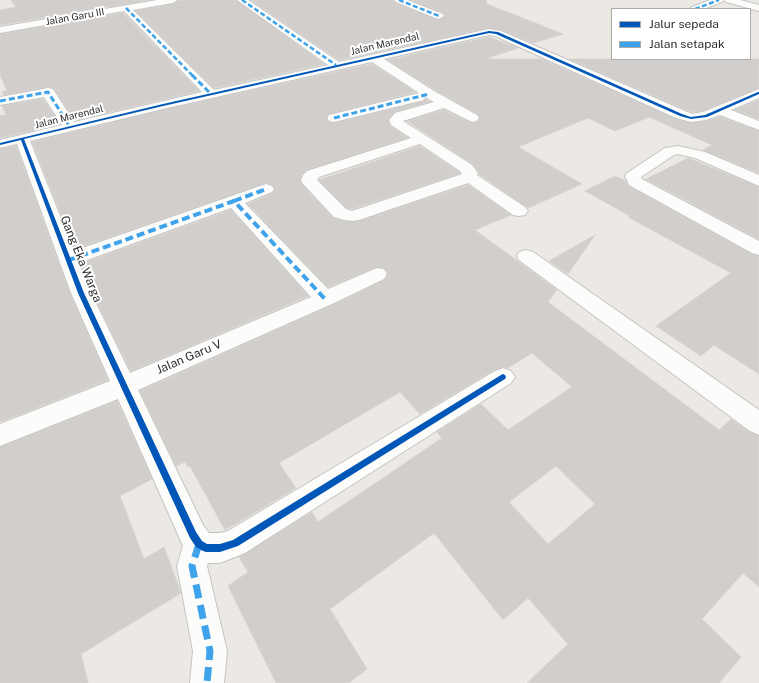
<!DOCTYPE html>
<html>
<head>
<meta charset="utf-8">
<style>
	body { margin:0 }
	#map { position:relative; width:759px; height:683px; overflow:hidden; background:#ece8e4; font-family:"Public Sans",sans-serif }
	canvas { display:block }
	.legend { position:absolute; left:611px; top:8px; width:140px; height:52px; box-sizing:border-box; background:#fff; border:1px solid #ababab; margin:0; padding:5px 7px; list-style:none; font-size:12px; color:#2e2e2e }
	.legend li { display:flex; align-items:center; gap:8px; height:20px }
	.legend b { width:20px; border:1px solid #ababab }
</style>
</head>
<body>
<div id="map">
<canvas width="759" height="683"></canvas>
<ul class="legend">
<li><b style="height:5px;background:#0057b8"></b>Jalur sepeda</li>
<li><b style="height:5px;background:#3ea3eb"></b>Jalan setapak</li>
</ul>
</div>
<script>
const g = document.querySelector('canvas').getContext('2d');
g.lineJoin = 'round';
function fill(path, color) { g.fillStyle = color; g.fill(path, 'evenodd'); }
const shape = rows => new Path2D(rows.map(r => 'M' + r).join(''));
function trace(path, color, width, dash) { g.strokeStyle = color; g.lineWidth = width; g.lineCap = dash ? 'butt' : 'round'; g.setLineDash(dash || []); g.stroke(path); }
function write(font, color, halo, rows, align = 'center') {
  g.font = font + ' "Public Sans",sans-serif'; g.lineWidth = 4; g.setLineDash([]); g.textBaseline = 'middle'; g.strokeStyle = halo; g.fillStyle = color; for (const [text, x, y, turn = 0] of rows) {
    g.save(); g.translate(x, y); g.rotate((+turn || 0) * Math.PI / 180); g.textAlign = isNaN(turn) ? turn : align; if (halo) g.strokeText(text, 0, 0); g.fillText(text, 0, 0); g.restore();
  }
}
const building = shape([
	[11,0,148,0,0,25,0,10,16,7,11,0],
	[179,0,236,0,324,64,214,88,136,11,173,4,179,0],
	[251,0,392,0,395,3,439,20,445,16,444,13,411,0,486,0,487,4,563,34,533,43,502,30,489,28,339,60,251,0],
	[123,13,199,91,75,120,53,88,48,87,4,95,2,92,7,91,0,75,0,34,123,13],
	[489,37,518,48,485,59,542,59,676,119,691,123,706,121,720,117,759,131,759,173,703,150,712,145,649,117,615,131,588,118,518,147,582,184,528,208,479,174,479,172,473,164,407,121,444,110,471,123,478,122,480,117,478,114,435,90,388,60,489,37],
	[569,59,759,59,759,88,703,111,692,112,569,59],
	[372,64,415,92,329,114,326,117,328,122,334,123,424,101,426,99,430,102,395,112,388,119,390,126,408,138,307,170,302,174,300,181,302,185,333,218,344,221,359,221,468,185,511,215,475,230,557,290,548,302,719,430,731,419,749,432,759,436,759,587,743,573,702,619,741,657,719,683,527,683,568,644,528,598,503,620,434,533,330,609,367,669,349,683,276,683,228,586,248,572,239,557,312,512,318,522,442,438,437,432,481,404,508,430,572,387,532,353,508,368,502,367,494,370,420,414,400,392,279,463,296,488,225,530,190,466,188,467,185,462,176,466,140,391,333,305,385,280,388,273,384,268,376,267,328,287,248,204,273,193,275,188,272,185,266,183,75,249,32,142,163,110,372,64],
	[556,466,595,504,548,544,509,502,556,466],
	[43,99,60,124,0,138,0,116,6,115,2,106,43,99],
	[759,100,759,119,735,110,759,100],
	[16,146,70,294,108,380,0,422,0,149,16,146],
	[420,146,460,173,352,209,347,208,319,180,420,146],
	[688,158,759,187,759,239,646,179,688,158],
	[615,176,626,181,628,186,751,254,759,256,759,374,714,345,701,356,656,326,731,273,628,217,630,216,585,191,615,176],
	[231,210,308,296,131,371,92,292,81,264,231,210],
	[595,235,568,274,549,261,595,235],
	[117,401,152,479,120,496,144,559,164,547,181,593,81,654,88,683,0,683,0,447,117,401]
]);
fill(building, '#d1cecb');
trace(building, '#d7d4d0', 1);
const minor = shape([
	[157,0,178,0,173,3,133,10,214,90,328,65,237,0,248,0,339,62,489,29,501,31,692,114,703,112,759,89,759,98,731,110,759,121,759,130,720,115,706,120,691,122,676,118,495,36,489,35,384,59,434,91,477,115,479,118,477,121,472,122,444,108,403,121,472,165,478,173,477,175,525,207,528,211,525,215,519,216,513,215,468,183,359,220,353,221,344,220,334,217,303,184,301,181,303,175,307,171,411,138,391,125,389,120,395,113,434,102,425,97,424,100,334,122,329,121,327,118,329,115,419,93,372,62,163,109,30,141,74,251,266,184,272,186,274,189,272,192,245,203,328,289,377,268,384,269,387,274,384,279,332,304,138,390,203,525,209,533,220,533,228,531,495,371,503,368,511,371,515,377,511,383,245,553,220,563,208,563,207,566,227,651,224,683,190,683,193,651,177,566,183,546,118,399,0,446,0,424,110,381,71,293,17,144,0,148,0,140,62,125,44,97,0,105,0,97,48,88,53,89,74,122,202,92,124,11,0,33,0,27,157,0],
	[420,144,460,171,462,174,352,211,346,209,317,180,319,177,420,144],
	[231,208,311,297,130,373,91,293,79,263,231,208],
	[394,0,407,0,443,14,444,16,439,19,435,18,396,2,394,0],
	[710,0,724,0,722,2,704,9,690,9,692,7,710,0],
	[724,0,740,0,759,5,759,11,726,2,724,0],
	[678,146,705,152,759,175,759,186,695,158,678,154,674,155,641,177,642,179,759,241,759,255,752,253,629,185,625,176,627,173,665,148,678,146],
	[526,250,533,252,759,410,759,435,750,431,519,260,517,256,519,252,526,250]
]);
trace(minor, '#c5c4c5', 2);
fill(minor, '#fcfcfb');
trace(shape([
	[242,0,336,65],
	[399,0,439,16],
	[126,8,193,76],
	[695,9,719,0]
]), '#3ea3eb', 2.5, [5, 2.5]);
trace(shape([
	[192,75,211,94],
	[0,101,48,92,70,127],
	[334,118,429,94]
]), '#3ea3eb', 3, [6, 3]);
trace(shape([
	[234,201,266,189],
	[69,260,234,201,325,299]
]), '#3ea3eb', 4, [8, 4]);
trace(shape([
	[199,544,192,566,210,651,207,683]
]), '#3ea3eb', 7, [14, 7]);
fill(shape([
	[489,31,498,32,682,114,691,117,705,115,758,92,759,92,759,94,707,117,691,119,680,116,496,34,489,33,163,106,24,139,84,293,196,532,202,541,207,544,220,544,233,540,501,375,503,374,505,375,506,377,505,379,238,546,220,552,206,552,203,551,196,547,190,538,78,293,21,140,0,145,0,143,163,104,489,31]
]), '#0057b8');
write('10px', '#2e2e2e', '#fff', [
	["Jalan Garu III",75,17,-10],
	["Jalan Marendal",385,44,-13],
	["Jalan Marendal",69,117,-14]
]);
write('12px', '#2e2e2e', '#fff', [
	["Gang Eka Warga",81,259,68],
	["Jalan Garu V",189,357,-23]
]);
</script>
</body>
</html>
